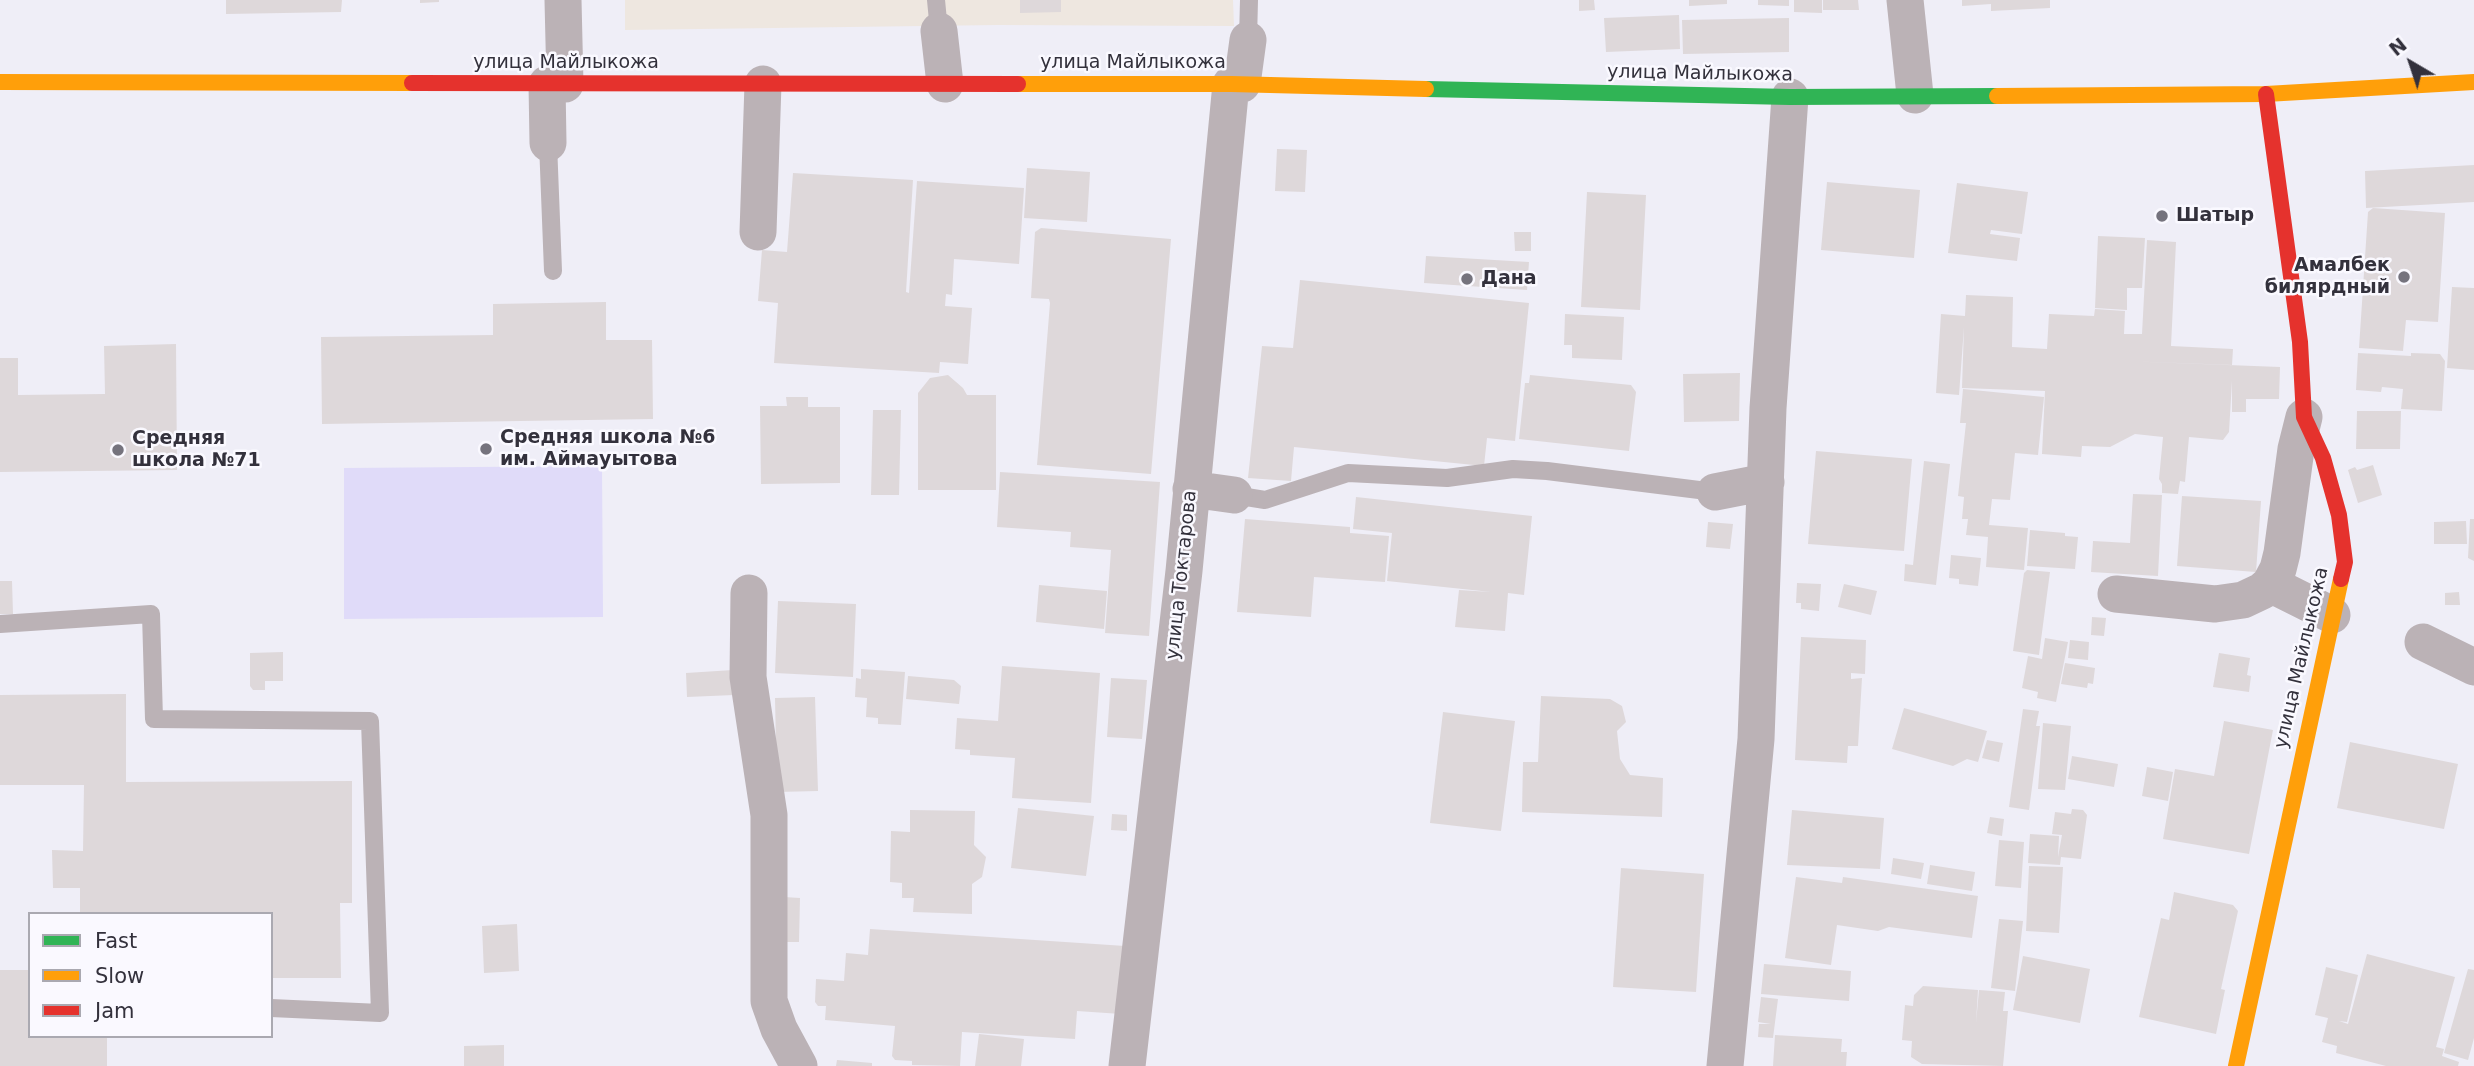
<!DOCTYPE html>
<html>
<head>
<meta charset="utf-8">
<style>
	body { margin:0 }
	#map { position:relative; width:2474px; height:1066px; overflow:hidden; background:#efeef7; font-family:"DejaVu Sans",sans-serif }
	canvas { display:block }
	.legend { position:absolute; left:28px; top:912px; width:245px; height:126px; box-sizing:border-box; background:#faf9ff; border:2px solid #aaa9b1; margin:0; padding:9px 12px; list-style:none; font-size:21px; color:#33313c }
	.legend li { display:flex; align-items:center; gap:14px; height:35px }
	.legend b { width:35px; border:2px solid #aaa9b1 }
	.north { position:absolute; left:2376px; top:28px; width:70px; height:70px; -webkit-text-stroke:5px #faf9ff; paint-order:stroke; rotate:321deg; font-size:19px; font-weight:700; line-height:28px; text-align:center; color:#33313c }
	.north::after { content:''; display:block; margin:auto; width:24px; height:32px; background:#33313c; clip-path:polygon(50% 0,100% 100%,50% 72%,0 100%) }
</style>
</head>
<body>
<div id="map">
<canvas width="2474" height="1066"></canvas>
<ul class="legend">
<li><b style="height:9px;background:#30b455"></b>Fast</li>
<li><b style="height:9px;background:#ff9f0a"></b>Slow</li>
<li><b style="height:9px;background:#e5322d"></b>Jam</li>
</ul>
<div class="north">N</div>
</div>
<script>
const g = document.querySelector('canvas').getContext('2d');
g.lineJoin = 'round';
function fill(path, color) { g.fillStyle = color; g.fill(path, 'evenodd'); }
const shape = rows => new Path2D(rows.map(r => 'M' + r).join(''));
function trace(path, color, width, dash) { g.strokeStyle = color; g.lineWidth = width; g.lineCap = dash ? 'butt' : 'round'; g.setLineDash(dash || []); g.stroke(path); }
function write(font, color, halo, rows, align = 'center') {
  g.font = font + ' "DejaVu Sans",sans-serif'; g.lineWidth = 5; g.setLineDash([]); g.textBaseline = 'middle'; g.strokeStyle = halo; g.fillStyle = color; for (const [text, x, y, turn = 0] of rows) {
    g.save(); g.translate(x, y); g.rotate((+turn || 0) * Math.PI / 180); g.textAlign = isNaN(turn) ? turn : align; if (halo) g.strokeText(text, 0, 0); g.fillText(text, 0, 0); g.restore();
  }
}
fill(shape([
	[625,0,1233,0,1234,26,998,25,625,30]
]), '#eee7e0');
fill(shape([
	[602,466,603,617,344,619,344,468]
]), '#e0dbf9');
fill(shape([
	[226,0,342,0,341,12,226,14],
	[420,0,439,0,439,2,420,3],
	[1020,0,1061,0,1061,12,1020,13],
	[1579,0,1594,0,1595,10,1579,11],
	[1689,0,1727,0,1727,4,1689,6],
	[1758,0,1789,0,1789,6,1758,5],
	[1794,0,1822,0,1822,13,1794,12],
	[1823,0,1858,0,1859,10,1823,10],
	[1962,0,2050,0,2050,8,1991,11,1991,4,1962,6],
	[1679,15,1680,49,1606,52,1604,18],
	[1789,18,1789,52,1683,54,1682,20],
	[1277,149,1307,150,1305,192,1275,191],
	[2474,165,2474,202,2366,208,2365,171],
	[1027,168,1090,172,1087,222,1024,218],
	[793,173,913,180,906,292,909,293,917,181,1024,188,1019,264,954,259,952,295,946,294,945,306,972,308,968,364,940,362,939,373,774,363,778,303,758,301,762,250,787,252],
	[1827,182,1920,190,1914,258,1821,250],
	[1957,183,2028,192,2022,234,1991,230,1990,234,2020,238,2017,261,1948,253],
	[1587,192,1646,195,1640,310,1581,307],
	[2373,208,2445,213,2438,322,2406,320,2403,351,2359,348,2368,212],
	[1041,228,1171,239,1151,474,1037,465,1050,303,1049,299,1031,298,1035,232],
	[1514,232,1531,232,1531,251,1515,251],
	[2098,236,2145,238,2142,288,2127,288,2127,310,2095,308],
	[2147,240,2176,242,2171,346,2233,349,2232,365,2123,361,2280,367,2279,399,2246,399,2246,412,2232,412,2232,381,2229,432,2223,440,2189,437,2185,482,2180,481,2178,494,2162,493,2162,484,2159,479,2163,437,2135,434,2110,447,2082,446,2081,457,2042,454,2045,391,1962,388,1964,327,1959,395,1936,393,1941,314,1965,316,1966,295,2013,297,2012,347,2047,349,2049,314,2094,316,2095,309,2125,311,2124,334,2142,334],
	[1426,256,1529,262,1527,290,1424,283],
	[1300,280,1529,303,1515,441,1487,438,1484,466,1294,447,1291,481,1248,478,1262,346,1293,348],
	[2452,287,2474,288,2474,370,2447,368],
	[606,302,606,340,652,340,653,419,322,424,321,337,493,335,493,304],
	[1565,314,1624,317,1622,360,1572,358,1572,345,1564,345],
	[176,344,177,470,0,472,0,358,18,358,18,395,105,394,104,346],
	[2358,353,2411,356,2411,353,2440,354,2445,361,2442,411,2401,409,2403,389,2382,387,2381,392,2356,390],
	[1740,373,1739,421,1684,422,1683,374],
	[948,375,963,388,967,395,996,395,996,490,918,490,918,393,930,378],
	[1530,375,1631,385,1636,392,1629,451,1519,439,1525,383,1529,383],
	[1963,389,2044,397,2038,455,2015,453,2010,500,1992,499,1989,525,2028,528,2024,570,1986,567,1988,537,1966,535,1968,519,1962,519,1964,497,1958,496,1966,423,1960,423],
	[786,397,808,397,808,407,840,407,840,483,761,484,760,406,787,406],
	[873,410,901,410,899,495,871,495],
	[2357,411,2401,411,2400,449,2356,449],
	[1816,451,1912,459,1904,551,1808,544],
	[1924,461,1950,464,1936,585,1904,581,1905,564,1913,565],
	[2373,465,2382,495,2358,503,2348,470,2355,467,2357,470],
	[1000,472,1160,482,1149,636,1105,633,1111,550,1070,547,1071,532,997,527],
	[2133,494,2162,495,2158,576,2091,572,2093,541,2130,543],
	[2182,496,2261,501,2256,572,2177,566],
	[1356,497,1532,516,1524,595,1508,593,1505,631,1455,627,1459,590,1491,592,1387,581,1392,533,1353,529],
	[1245,519,1350,527,1350,533,1389,536,1385,582,1314,577,1311,617,1237,612],
	[2470,519,2474,519,2474,561,2468,558],
	[2466,521,2467,544,2434,544,2434,522],
	[1708,522,1733,524,1730,549,1706,547],
	[2030,530,2065,533,2065,536,2078,537,2075,569,2027,566],
	[1951,555,1981,558,1978,586,1959,584,1959,579,1949,578],
	[2027,570,2050,572,2039,655,2013,651,2024,573],
	[0,581,12,581,13,614,0,614],
	[1797,583,1821,584,1819,611,1801,609,1801,603,1796,603],
	[1844,584,1877,591,1871,615,1838,607],
	[1039,585,1107,591,1104,629,1036,622],
	[2459,592,2460,605,2445,605,2445,593],
	[778,601,856,604,853,677,775,673],
	[2092,617,2106,618,2104,636,2091,635],
	[1801,637,1866,640,1865,674,1851,673,1851,679,1862,678,1858,746,1848,746,1847,763,1795,760],
	[2045,638,2068,642,2056,702,2037,698,2038,692,2022,688,2028,656,2042,659],
	[2070,640,2089,642,2088,660,2068,658],
	[283,652,283,681,265,681,265,690,253,690,250,686,250,653],
	[2219,653,2250,658,2247,675,2251,676,2249,692,2213,687],
	[2065,663,2095,668,2093,684,2088,683,2087,688,2061,684],
	[1002,666,1100,673,1091,803,1012,798,1015,758,970,755,970,750,955,749,957,718,998,721],
	[861,669,905,672,901,725,878,724,878,718,866,717,867,698,855,697,856,678,861,679],
	[733,670,734,695,687,697,686,673],
	[908,676,954,680,961,686,959,704,906,699],
	[1111,678,1147,680,1142,739,1107,737],
	[126,694,126,782,352,781,352,903,340,903,341,978,271,978,271,914,80,914,80,888,53,888,52,850,83,851,84,785,0,785,0,695],
	[1541,696,1610,699,1622,706,1626,722,1617,731,1620,759,1630,775,1663,778,1662,817,1522,812,1523,762,1538,762],
	[815,697,818,791,777,792,775,698],
	[1904,708,1987,731,1978,762,1967,759,1953,766,1892,749],
	[2023,709,2039,711,2036,726,2040,726,2029,810,2009,807],
	[1443,712,1515,721,1501,831,1430,823],
	[2224,721,2273,730,2249,854,2163,839,2175,769,2214,776],
	[2043,723,2071,726,2065,790,2038,789],
	[1987,740,2003,743,1999,762,1982,758],
	[2350,742,2458,764,2444,829,2337,808],
	[2072,756,2118,764,2114,787,2068,779],
	[2147,767,2173,772,2168,801,2142,796],
	[1018,808,1094,816,1086,876,1011,868],
	[2072,809,2083,810,2087,815,2081,859,2061,857,2060,865,2028,863,2030,834,2059,836,2058,857,2062,835,2052,834,2055,812,2071,814],
	[910,810,975,811,974,845,986,857,982,877,972,884,972,914,913,912,914,898,902,898,902,883,890,882,891,831,910,832],
	[1792,810,1884,818,1880,869,1787,865],
	[1112,814,1127,815,1127,831,1111,830],
	[1990,817,2004,819,2002,836,1987,833],
	[1999,840,2024,842,2021,888,1995,886],
	[1893,858,1924,863,1921,879,1891,874],
	[1930,865,1975,872,1972,891,1927,884],
	[2029,866,2063,867,2059,933,2026,931],
	[1621,868,1704,874,1696,992,1613,987],
	[1796,877,1842,883,1843,877,1978,896,1972,938,1889,927,1878,931,1837,925,1831,965,1785,958],
	[2174,892,2233,905,2238,911,2221,989,2225,990,2216,1034,2139,1017,2161,918,2169,920],
	[784,897,800,898,799,942,784,942],
	[1999,919,2023,921,2015,991,1991,988],
	[517,924,519,971,484,973,482,926],
	[870,929,1125,946,1121,1014,1077,1011,1075,1039,962,1032,960,1066,912,1065,912,1061,895,1060,892,1056,895,1026,825,1020,826,1006,818,1006,815,1002,816,979,844,981,846,953,868,955],
	[2367,954,2455,977,2436,1047,2444,1049,2442,1056,2459,1062,2458,1066,2386,1066,2336,1053,2337,1046,2322,1042,2328,1018,2315,1015,2326,967,2358,975,2347,1022,2339,1021,2348,1024],
	[2023,956,2090,969,2080,1023,2013,1010],
	[1764,964,1851,971,1849,1001,1761,994],
	[2468,969,2474,970,2474,1038,2468,1060,2444,1053],
	[0,970,30,970,30,1036,107,1036,107,1066,0,1066],
	[1923,986,1978,990,1976,1023,1979,990,2005,992,2003,1011,2008,1011,2003,1066,1922,1064,1911,1057,1912,1041,1902,1040,1905,1005,1913,1006,1914,995],
	[1761,997,1778,999,1773,1038,1758,1037,1759,1024,1771,1024,1758,1022],
	[979,1034,1024,1039,1021,1066,975,1066],
	[1775,1035,1842,1039,1841,1052,1847,1052,1846,1066,1773,1066],
	[504,1045,504,1066,464,1066,464,1046],
	[837,1060,872,1063,872,1066,836,1066]
]), '#ded8da');
trace(shape([
	[936,0,939,31],
	[1248,40,1249,0],
	[548,143,553,271],
	[1234,495,1265,500,1348,473,1447,478,1513,469,1547,471,1715,492],
	[0,624,151,614,154,719,370,721,380,1013,271,1008]
]), '#bbb2b6', 18);
trace(shape([
	[563,0,565,84],
	[1905,0,1915,95],
	[939,31,945,84],
	[547,84,548,143],
	[1242,84,1248,40],
	[758,232,763,84],
	[1191,489,1234,495],
	[1715,492,1766,482],
	[2270,584,2332,615],
	[749,593,748,677,769,815,769,1001,779,1029,799,1066],
	[2116,594,2215,604,2243,600,2262,591,2270,584,2278,569,2282,553,2296,449,2304,417],
	[2423,642,2474,667],
	[1127,1066,1184,571,1231,84],
	[1725,1066,1756,739,1768,408,1790,97]
]), '#bbb2b6', 37);
trace(shape([
	[1426,89,1790,97,1997,96]
]), '#30b455', 16);
trace(shape([
	[0,82,412,83],
	[1018,84,1231,84,1426,89],
	[1997,96,2266,94,2474,82],
	[2236,1066,2341,579]
]), '#ff9f0a', 16);
trace(shape([
	[412,83,1018,84],
	[2266,94,2300,342,2304,417,2323,458,2339,515,2345,562,2341,579]
]), '#e5322d', 16);
for (const [x, y, r, color] of [
	[2162,216,7,"#75737d"],
	[2404,277,7,"#75737d"],
	[1467,279,7,"#75737d"],
	[486,449,7,"#75737d"],
	[118,450,7,"#75737d"]
]) { const dot = new Path2D(); dot.arc(x, y, r, 0, 2 * Math.PI); g.fillStyle = color; g.fill(dot); trace(dot, '#faf9ff', 2.5); }
write('19px', '#33313c', '#faf9ff', [
	["улица Майлыкожа",566,63],
	["улица Майлыкожа",1133,63],
	["улица Майлыкожа",1700,74,1],
	["улица Токтарова",1182,575,-84],
	["улица Майлыкожа",2302,658,-77]
]);
write('bold 19px', '#33313c', '#faf9ff', [
	["Шатыр",2176,216],
	["Амалбек",2390,266,"right"],
	["билярдный",2390,288,"right"],
	["Дана",1481,279],
	["Средняя школа №6",500,438],
	["им. Аймауытова",500,460],
	["Средняя",132,439],
	["школа №71",132,461]
], 'left');
</script>
</body>
</html>
